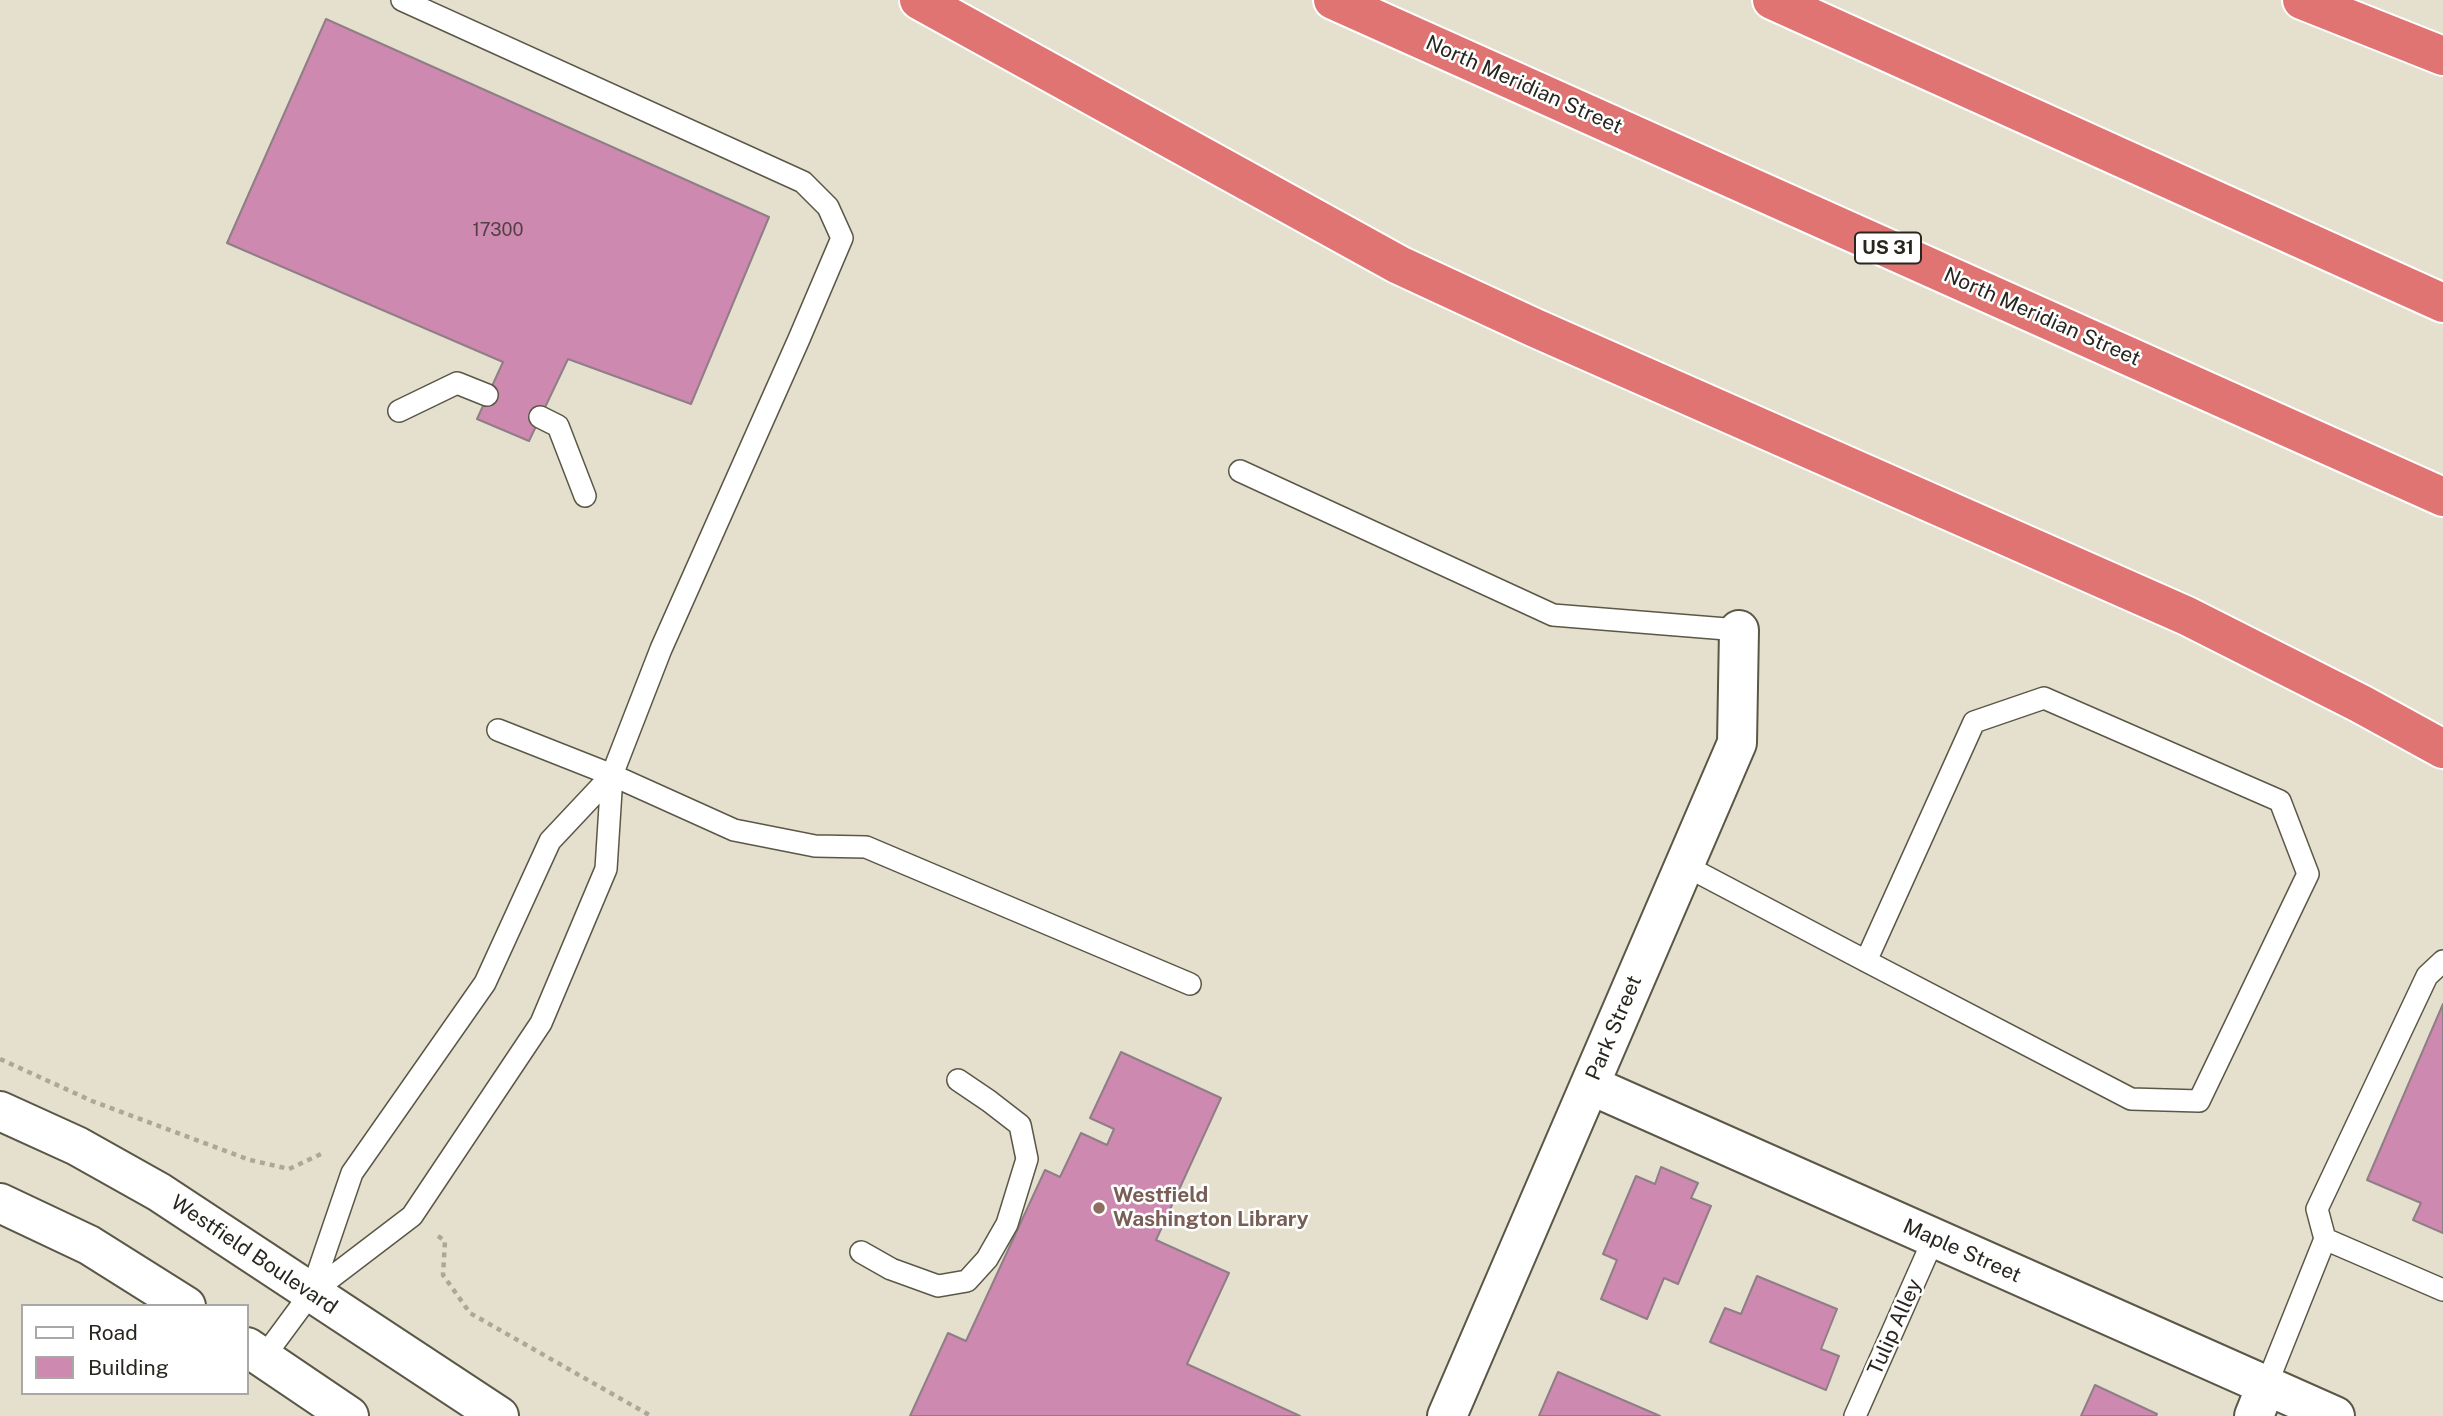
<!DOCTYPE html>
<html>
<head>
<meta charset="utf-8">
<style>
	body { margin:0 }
	#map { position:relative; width:2443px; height:1416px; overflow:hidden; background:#e5e0cd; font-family:"Public Sans",sans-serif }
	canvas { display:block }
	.legend { position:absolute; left:21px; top:1304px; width:228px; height:91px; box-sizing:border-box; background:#fff; border:2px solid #a9a8a5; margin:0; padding:9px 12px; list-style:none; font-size:21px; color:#28261f }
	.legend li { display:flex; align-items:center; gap:14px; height:35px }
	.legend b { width:35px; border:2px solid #a9a8a5 }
</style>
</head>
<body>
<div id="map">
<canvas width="2443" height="1416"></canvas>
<ul class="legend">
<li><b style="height:9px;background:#fff"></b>Road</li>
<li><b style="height:19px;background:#cd89af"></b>Building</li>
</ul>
</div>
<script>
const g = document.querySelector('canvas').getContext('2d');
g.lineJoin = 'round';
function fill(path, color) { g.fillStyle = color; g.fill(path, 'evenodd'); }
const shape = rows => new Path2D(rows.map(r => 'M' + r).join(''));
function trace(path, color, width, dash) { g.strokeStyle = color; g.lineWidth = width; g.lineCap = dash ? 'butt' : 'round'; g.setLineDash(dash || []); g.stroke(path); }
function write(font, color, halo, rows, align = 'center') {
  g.font = font + ' "Public Sans",sans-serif'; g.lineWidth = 5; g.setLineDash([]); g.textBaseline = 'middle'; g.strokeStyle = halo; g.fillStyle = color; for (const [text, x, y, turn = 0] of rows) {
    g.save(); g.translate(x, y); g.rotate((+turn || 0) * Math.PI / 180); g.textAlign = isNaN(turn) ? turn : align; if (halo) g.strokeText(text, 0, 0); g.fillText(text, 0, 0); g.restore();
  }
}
const building = shape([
	[326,19,769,217,691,404,568,359,529,441,477,419,503,362,227,243,326,19],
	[2443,1004,2443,1233,2413,1220,2421,1203,2367,1180,2443,1004],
	[1121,1052,1221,1098,1156,1240,1229,1273,1187,1364,1300,1416,910,1416,948,1333,966,1341,1045,1170,1060,1177,1081,1133,1107,1145,1114,1129,1090,1118,1121,1052],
	[1661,1167,1698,1183,1691,1198,1711,1206,1678,1284,1664,1278,1647,1319,1601,1299,1617,1260,1603,1254,1636,1176,1655,1184,1661,1167],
	[1757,1276,1837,1309,1821,1349,1839,1356,1826,1390,1710,1342,1725,1308,1741,1314,1757,1276],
	[1558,1372,1660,1416,1539,1416,1558,1372],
	[2095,1385,2157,1414,2156,1416,2081,1416,2095,1385]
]);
fill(building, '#cd89af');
trace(building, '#907e87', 2);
const service = shape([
	[399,411,457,383,487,395],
	[540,417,558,426,585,496],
	[1240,471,1553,615,1739,630],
	[498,730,612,775,734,830,815,846,866,847,1190,984],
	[1684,865,1866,961,2131,1099,2199,1101,2308,874,2280,801,2044,698,1974,722,1866,961],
	[2325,1239,2443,1290],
	[861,1252,891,1269,938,1286,967,1281,987,1259,1007,1224,1027,1159,1020,1125,989,1101,958,1080],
	[311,1293,352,1173,485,983,550,841,612,775],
	[263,1358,311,1293,412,1216,541,1023,606,869,612,775,661,649,799,339,842,238,828,207,803,182,402,0],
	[2266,1386,2325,1239,2317,1209,2427,976,2443,961],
	[1855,1416,1934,1238]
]);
const minor = shape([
	[1590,1085,2335,1416],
	[1447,1416,1737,743,1739,630],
	[2254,1416,2266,1386]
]);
const tertiary = shape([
	[0,1111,77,1146,159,1192,499,1416],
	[0,1203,89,1245,186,1306],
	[247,1347,349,1416]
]);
const motorway = shape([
	[919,0,1399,265,1535,328,2187,616,2361,704,2443,749],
	[1333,0,2443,497],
	[1772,0,2443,303],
	[2302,0,2443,56]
]);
trace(service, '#5b5747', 24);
trace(minor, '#5b5747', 42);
trace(tertiary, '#5b5747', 42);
trace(motorway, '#fff', 42);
trace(shape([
	[0,1059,92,1101,250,1160,289,1169,321,1154,324,1156],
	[438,1236,445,1241,443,1275,470,1313,651,1416]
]), '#aca898', 4.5, [5, 5]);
trace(service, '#fff', 21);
trace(minor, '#fff', 38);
trace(tertiary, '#fff', 38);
trace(motorway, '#e07473', 38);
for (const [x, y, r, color] of [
	[1099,1208,7,"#8d6e63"]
]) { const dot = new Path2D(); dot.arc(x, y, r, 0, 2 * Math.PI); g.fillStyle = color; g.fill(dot); trace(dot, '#fff', 2.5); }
write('18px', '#513f43', null, [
	["17300",498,230]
]);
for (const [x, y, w] of [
	[1888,248,66]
]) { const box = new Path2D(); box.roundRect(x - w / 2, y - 15.5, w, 31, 5); g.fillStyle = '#fff'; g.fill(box); trace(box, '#28261f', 2); }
write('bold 19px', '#28261f', null, [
	["US 31",1888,248]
]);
write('21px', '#28261f', '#fff', [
	["North Meridian Street",1524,85,24],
	["North Meridian Street",2042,317,24],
	["Park Street",1614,1028,-67],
	["Maple Street",1962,1251,24],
	["Westfield Boulevard",254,1255,34],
	["Tulip Alley",1895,1327,-66]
]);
write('bold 21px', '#785e54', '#fff', [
	["Westfield",1113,1196],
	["Washington Library",1113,1220]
], 'left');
</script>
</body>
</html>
